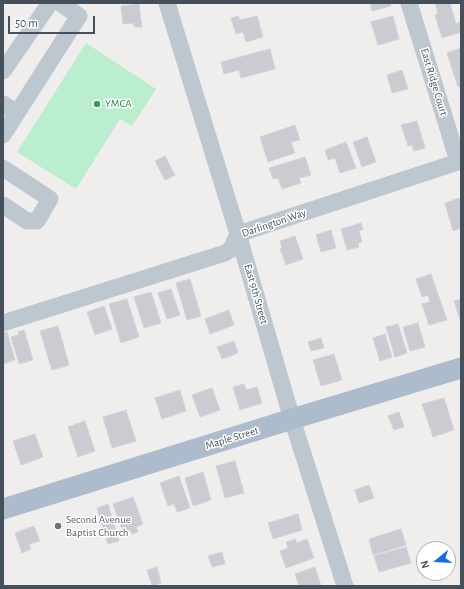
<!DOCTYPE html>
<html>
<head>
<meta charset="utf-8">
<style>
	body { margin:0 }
	#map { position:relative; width:464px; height:589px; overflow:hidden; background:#f0eded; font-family:"Alegreya Sans",sans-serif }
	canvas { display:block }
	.frame { position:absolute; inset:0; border:4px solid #45505a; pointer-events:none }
	.north { position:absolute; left:416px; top:541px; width:40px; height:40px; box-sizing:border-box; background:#fff; border:1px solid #b5b9bd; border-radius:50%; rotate:252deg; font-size:11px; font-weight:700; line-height:16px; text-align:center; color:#45505a }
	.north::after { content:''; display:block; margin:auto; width:14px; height:18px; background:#186cde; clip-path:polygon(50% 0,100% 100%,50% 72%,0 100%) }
	.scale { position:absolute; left:8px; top:16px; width:87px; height:18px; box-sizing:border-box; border:2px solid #45505a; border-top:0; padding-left:5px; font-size:12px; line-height:14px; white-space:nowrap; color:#45505a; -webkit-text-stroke:3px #fff; paint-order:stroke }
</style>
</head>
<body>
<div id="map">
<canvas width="464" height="589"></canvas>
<div class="frame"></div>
<div class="north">N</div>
<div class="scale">50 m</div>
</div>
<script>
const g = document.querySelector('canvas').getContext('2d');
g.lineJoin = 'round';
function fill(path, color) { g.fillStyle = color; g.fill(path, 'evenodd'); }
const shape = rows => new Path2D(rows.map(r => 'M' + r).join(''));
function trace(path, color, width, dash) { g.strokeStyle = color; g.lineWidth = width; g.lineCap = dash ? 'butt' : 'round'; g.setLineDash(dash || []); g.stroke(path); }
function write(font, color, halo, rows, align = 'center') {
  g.font = font + ' "Alegreya Sans",sans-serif'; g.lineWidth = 3; g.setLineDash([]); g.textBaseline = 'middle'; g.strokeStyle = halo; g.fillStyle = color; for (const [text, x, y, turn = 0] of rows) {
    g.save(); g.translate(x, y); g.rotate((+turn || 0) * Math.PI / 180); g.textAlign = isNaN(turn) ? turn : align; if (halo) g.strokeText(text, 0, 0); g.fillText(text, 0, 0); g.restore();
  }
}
fill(shape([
	[86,43,156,89,132,126,120,119,76,189,17,152]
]), '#baeecf');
const building = shape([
	[370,3,390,3,391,6,372,11,370,3],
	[435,3,450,3,456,24,460,22,461,32,442,38,435,15,438,14,435,3],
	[139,4,142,27,134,27,134,23,123,24,121,6,139,4],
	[238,16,240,20,257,16,263,37,246,42,243,32,236,34,231,18,238,16],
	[393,16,399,39,378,45,371,22,393,16],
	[461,48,461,86,458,87,447,53,461,48],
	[270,49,275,69,241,78,239,70,224,74,221,62,270,49],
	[402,70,408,89,392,93,387,75,402,70],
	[417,121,425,148,414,151,412,145,408,146,401,125,417,121],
	[295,125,300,140,291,142,295,153,268,162,260,137,295,125],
	[367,137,376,162,362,167,353,142,367,137],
	[346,142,356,168,340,173,335,158,328,160,325,150,346,142],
	[165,156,175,175,165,180,155,161,165,156],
	[305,157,311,175,299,178,301,183,282,189,278,178,273,179,269,168,305,157],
	[459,198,461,204,461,228,453,231,445,203,459,198],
	[361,223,363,229,359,231,362,242,358,243,359,247,347,250,341,229,361,223],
	[331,230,336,248,321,252,316,235,331,230],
	[295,236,303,259,286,265,280,249,282,248,280,241,295,236],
	[431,274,447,320,429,325,422,304,430,302,428,295,422,297,416,279,431,274],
	[190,279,201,316,187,320,176,283,190,279],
	[171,289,180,315,167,319,158,293,171,289],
	[151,292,161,323,144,328,134,297,151,292],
	[127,299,139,337,121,343,109,304,127,299],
	[461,299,461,323,454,301,461,299],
	[104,306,112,329,95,335,87,312,104,306],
	[229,310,234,325,210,334,205,319,229,310],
	[418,323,425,347,410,351,403,327,418,323],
	[398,324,407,353,395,357,386,327,398,324],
	[58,326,69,365,52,370,40,331,58,326],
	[24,330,33,360,19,364,11,337,19,335,18,332,24,330],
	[7,332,15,360,3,364,3,333,7,332],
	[385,334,392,357,380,361,373,338,385,334],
	[321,338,324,348,311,351,308,342,321,338],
	[234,341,238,353,222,359,217,347,234,341],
	[334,354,342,380,321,386,313,360,334,354],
	[244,384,246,390,257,387,262,403,240,410,233,387,244,384],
	[212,388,220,410,200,417,192,395,212,388],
	[180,390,186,411,162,419,155,398,180,390],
	[444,398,454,430,433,437,422,404,444,398],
	[126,410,136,441,112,448,103,417,126,410],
	[399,412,404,427,394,430,388,416,399,412],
	[85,421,95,451,78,457,68,427,85,421],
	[35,434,43,457,21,465,13,441,35,434],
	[235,461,244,493,225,498,216,466,235,461],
	[203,472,211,500,193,506,185,478,203,472],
	[179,476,190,508,177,512,174,504,168,506,160,483,179,476],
	[369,485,374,498,359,503,355,490,369,485],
	[133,497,143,524,136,527,138,532,132,534,130,530,123,532,113,504,133,497],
	[108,504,119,541,108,544,97,508,108,504],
	[298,514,302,530,273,539,268,523,298,514],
	[34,526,40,541,29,544,31,549,22,553,15,533,34,526],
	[401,529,406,545,373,555,369,539,401,529],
	[295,539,297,543,307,539,314,558,286,568,280,551,288,548,286,542,295,539],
	[406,547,411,563,379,572,374,556,406,547],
	[222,552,225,564,212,567,208,556,222,552],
	[157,567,161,583,152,586,147,570,157,567],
	[315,567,321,586,299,586,295,574,315,567]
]);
fill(building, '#caccd2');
trace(building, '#d1d3d9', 1);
trace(shape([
	[167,3,238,234,292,419,345,586],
	[409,3,458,161],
	[3,71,50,3],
	[3,104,17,113,3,135],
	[17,113,79,16,60,3],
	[3,168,50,199,37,221,27,221,3,205],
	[3,323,225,253,231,249,238,234,461,161]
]), '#bdc7cf', 17);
trace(shape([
	[3,509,292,419,461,368]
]), '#acbccc', 21);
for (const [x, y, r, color] of [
	[97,104,4,"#2e9e5b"],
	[58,526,4,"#6b7280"]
]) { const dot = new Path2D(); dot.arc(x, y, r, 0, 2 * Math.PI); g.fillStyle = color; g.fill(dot); trace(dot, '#fff', 1.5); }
write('11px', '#45505a', '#fff', [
	["East Ridge Court",434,82,73],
	["Darlington Way",274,223,-19],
	["East 9th Street",256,294,74],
	["Maple Street",232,438,-17]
]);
write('11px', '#27864d', '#fff', [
	["YMCA",105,104]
], 'left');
write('11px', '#5b616d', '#fff', [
	["Second Avenue",66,520],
	["Baptist Church",66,533]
], 'left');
</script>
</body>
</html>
